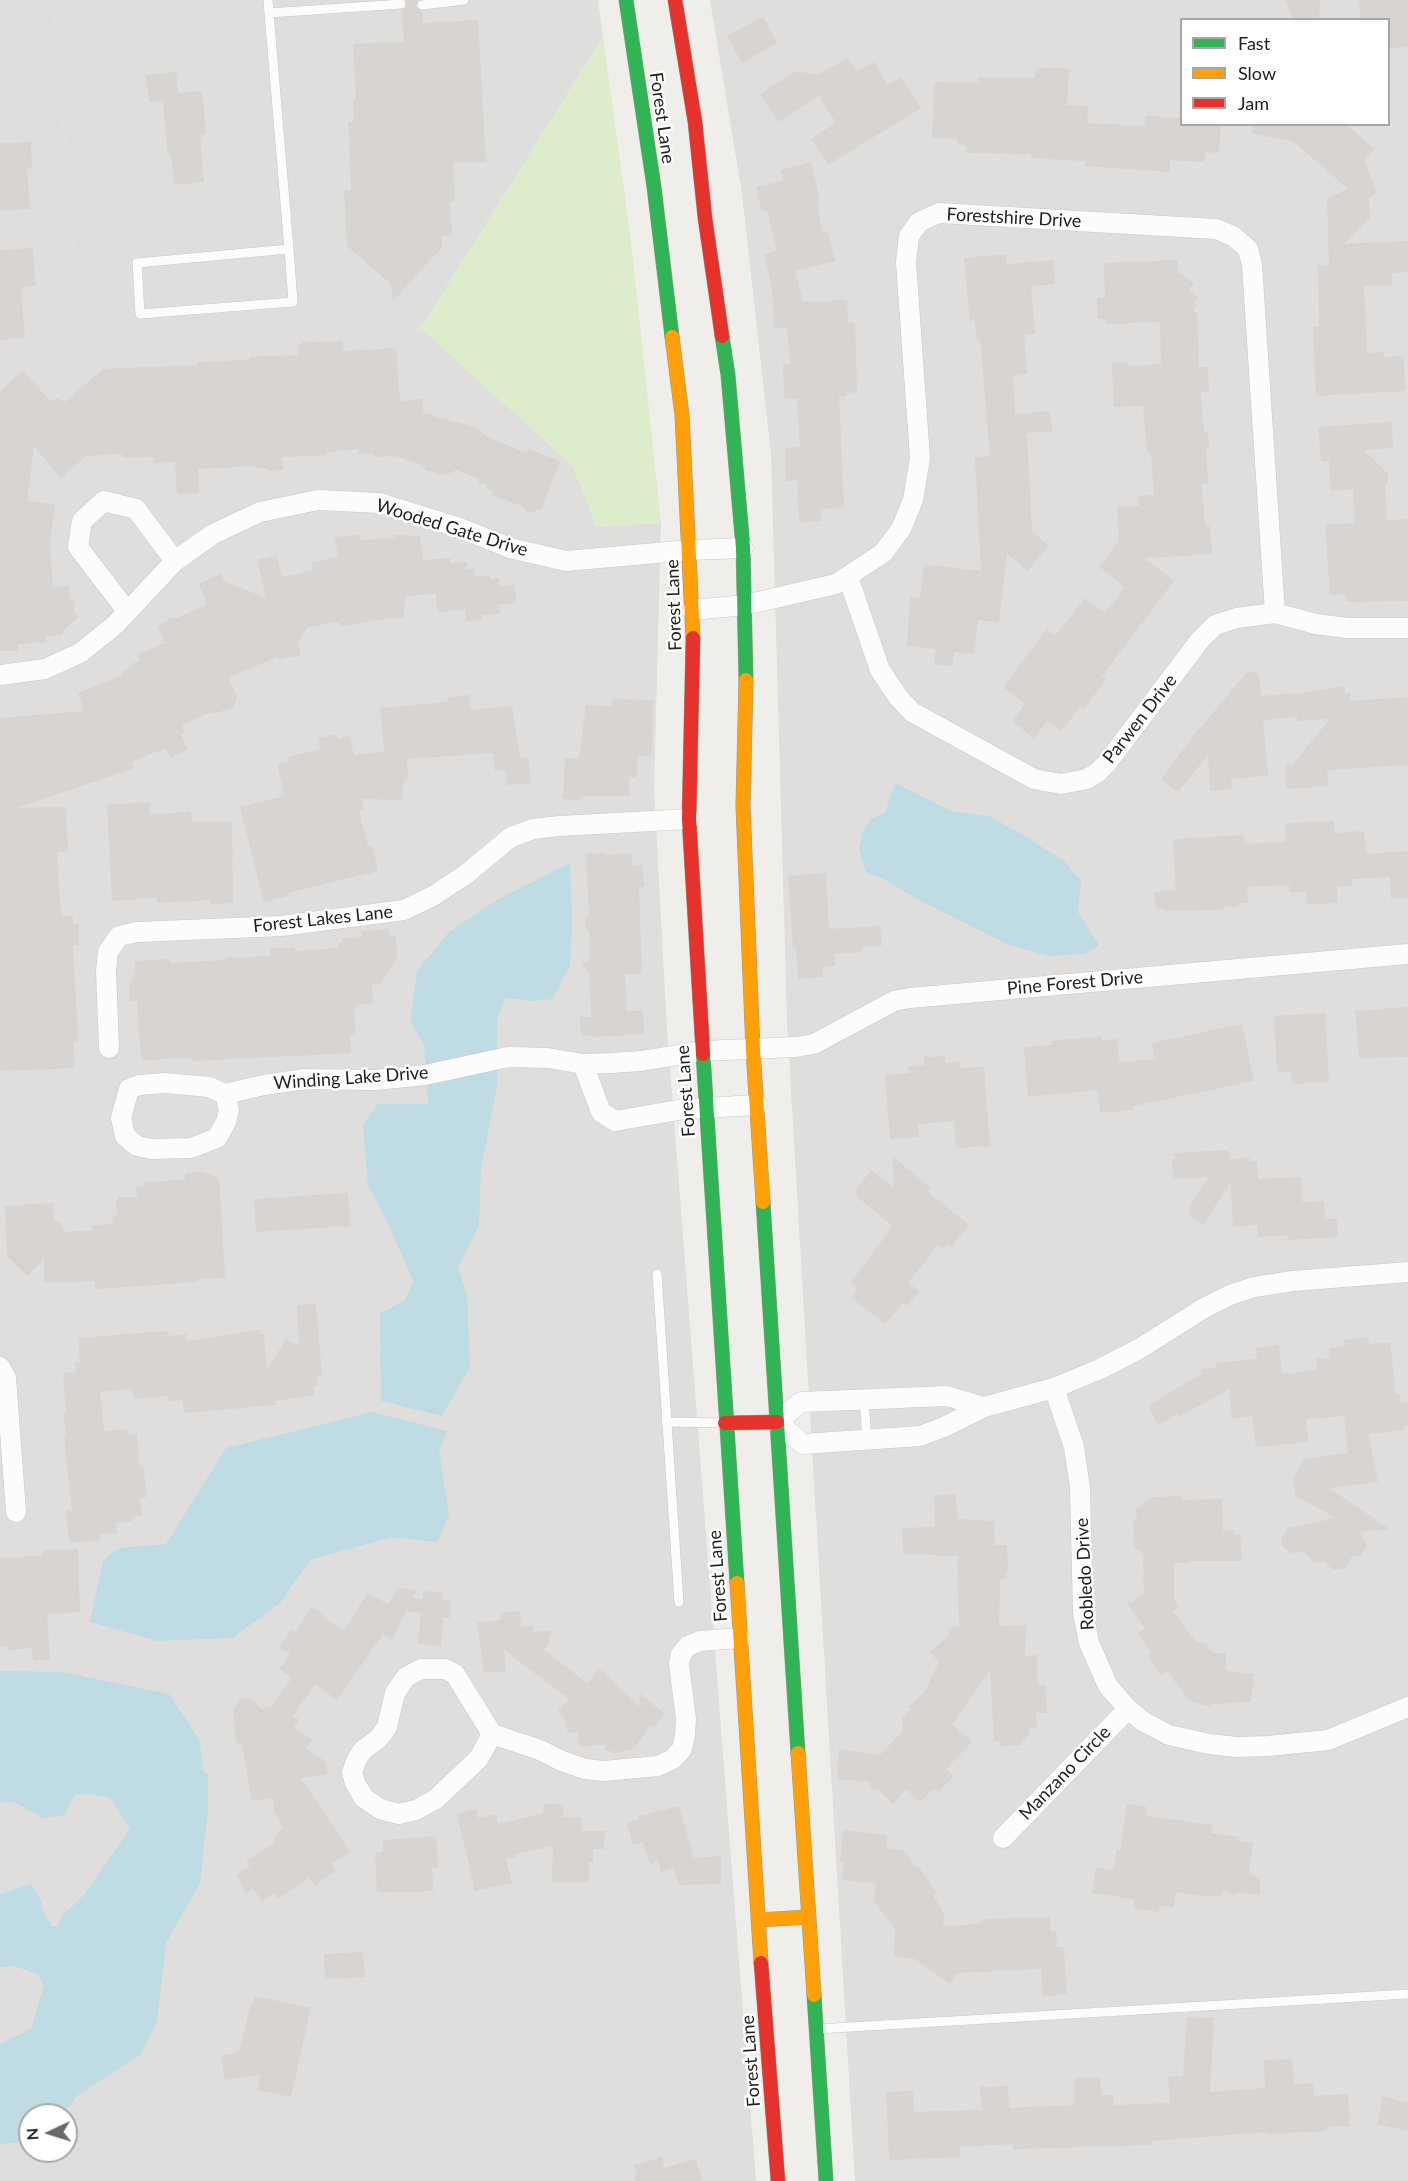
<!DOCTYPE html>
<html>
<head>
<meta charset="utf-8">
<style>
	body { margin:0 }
	#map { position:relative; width:1408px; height:2181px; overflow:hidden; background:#f0eeeb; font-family:Lato,sans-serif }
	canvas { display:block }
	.legend { position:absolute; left:1180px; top:18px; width:210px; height:108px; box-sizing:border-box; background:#fff; border:2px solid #a7a7a7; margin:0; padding:8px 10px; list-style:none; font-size:18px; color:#222 }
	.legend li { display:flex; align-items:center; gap:12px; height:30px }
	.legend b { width:30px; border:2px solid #a7a7a7 }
	.north { position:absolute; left:18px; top:2103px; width:60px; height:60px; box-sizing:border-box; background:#fff; border:2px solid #a7a7a7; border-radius:50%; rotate:266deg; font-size:16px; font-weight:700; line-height:24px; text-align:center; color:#222 }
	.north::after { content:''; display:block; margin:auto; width:21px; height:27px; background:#6a6968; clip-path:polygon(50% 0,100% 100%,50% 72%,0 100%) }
</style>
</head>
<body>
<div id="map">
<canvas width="1408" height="2181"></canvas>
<ul class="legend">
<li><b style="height:8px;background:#30b455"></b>Fast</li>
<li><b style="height:8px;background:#ff9f0a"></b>Slow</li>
<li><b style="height:8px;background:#e5322d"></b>Jam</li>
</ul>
<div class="north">N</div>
</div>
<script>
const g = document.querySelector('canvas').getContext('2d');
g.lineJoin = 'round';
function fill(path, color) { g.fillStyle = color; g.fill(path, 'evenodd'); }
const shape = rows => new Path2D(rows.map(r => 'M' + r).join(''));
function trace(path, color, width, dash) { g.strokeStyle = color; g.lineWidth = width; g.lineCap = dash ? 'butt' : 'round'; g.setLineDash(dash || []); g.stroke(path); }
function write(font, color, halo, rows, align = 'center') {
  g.font = font + ' Lato,sans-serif'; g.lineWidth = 5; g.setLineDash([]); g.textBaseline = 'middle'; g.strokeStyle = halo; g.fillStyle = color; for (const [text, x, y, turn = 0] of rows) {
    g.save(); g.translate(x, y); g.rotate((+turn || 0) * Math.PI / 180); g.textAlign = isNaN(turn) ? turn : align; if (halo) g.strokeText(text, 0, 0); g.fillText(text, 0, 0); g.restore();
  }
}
fill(shape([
	[0,0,54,0,73,250,86,356,421,328,573,466,596,526,661,523,654,789,667,1029,756,2181,0,2181],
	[30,2115,66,2115,66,2151,30,2151],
	[710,0,1408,0,1408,2181,855,2181,787,1022,771,454,742,194],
	[1182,20,1388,20,1388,124,1182,124]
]), '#dfdedc');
fill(shape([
	[54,0,598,0,603,37,421,328,86,356,73,250]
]), '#dededc');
fill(shape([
	[603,37,631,241,661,523,596,526,573,466,421,328]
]), '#ddeccb');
fill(shape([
	[895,783,951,811,989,816,1028,838,1064,861,1081,881,1078,912,1099,945,1085,954,1049,956,1009,945,921,901,880,877,866,873,859,850,863,832,870,820,885,813],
	[570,863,572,922,570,965,553,999,534,1001,505,998,497,1019,497,1086,481,1168,479,1225,458,1267,467,1296,470,1367,442,1416,381,1401,380,1314,405,1300,413,1281,389,1226,368,1185,363,1125,378,1104,428,1104,424,1044,410,1022,417,971,450,931,497,900],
	[372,1412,447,1431,439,1451,449,1515,437,1542,392,1537,310,1560,280,1603,232,1638,157,1641,90,1622,103,1561,119,1548,166,1544,226,1448],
	[0,1671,62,1672,169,1694,199,1739,204,1773,208,1773,208,1809,200,1883,166,1943,157,2022,140,2055,78,2095,62,2115,30,2115,30,2142,0,2144,0,2044,31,2029,44,1985,37,1974,14,1966,0,1967,0,1894,31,1884,40,1898,44,1913,52,1927,57,1926,61,1917,84,1895,130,1829,110,1798,88,1794,74,1795,64,1815,43,1818,13,1801,0,1803]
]), '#bfdbe3');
fill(shape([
	[406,0,418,0,415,6,422,12,423,23,478,20,486,162,453,163,455,201,450,202,452,235,442,236,442,247,393,301,391,284,347,246,344,190,351,190,348,122,354,121,353,100,356,100,353,44,404,42,402,11,407,6],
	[1285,0,1320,0,1319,20,1294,20],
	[1359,0,1408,0,1408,47,1389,48,1389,20,1361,20],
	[763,17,777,43,742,63,727,36],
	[848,58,857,72,874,62,888,85,901,77,921,108,828,165,811,139,836,123,819,96,778,122,760,94,796,71,817,75],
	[1036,68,1069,69,1067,105,1088,106,1087,123,1141,126,1145,125,1145,116,1182,118,1182,124,1221,124,1219,153,1205,152,1205,162,1170,160,1170,172,1085,166,1086,161,1031,158,1031,154,966,153,966,145,957,144,957,139,932,138,934,82,979,83,979,77,1035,78],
	[176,72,178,93,202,91,206,134,200,135,204,182,174,185,171,155,168,155,163,101,149,102,146,75],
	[1253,124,1346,124,1374,149,1364,160,1377,194,1369,197,1370,218,1344,244,1408,241,1408,272,1392,273,1392,285,1364,286,1367,353,1384,352,1384,357,1404,356,1405,391,1316,396,1313,326,1319,326,1318,265,1329,265,1327,198,1348,189,1293,141,1252,134],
	[31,142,32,167,27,168,30,209,0,211,0,143],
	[811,162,820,201,817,201,822,232,827,231,835,261,795,271,803,302,847,300,848,323,855,322,857,392,846,393,847,396,839,396,844,508,820,509,821,521,799,522,797,480,786,481,785,448,800,447,797,399,784,399,783,364,790,364,787,327,774,328,772,287,764,254,777,251,767,210,762,211,756,187,783,181,781,170],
	[33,248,36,286,21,288,25,338,0,340,0,250],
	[1006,254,1007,264,1053,260,1055,284,1031,286,1035,334,1024,335,1027,374,1013,375,1015,414,1050,411,1052,431,1027,433,1032,531,1049,546,1027,571,1007,553,999,622,978,620,974,654,954,652,952,666,934,664,936,649,907,646,910,597,920,598,924,564,981,571,975,457,990,456,980,339,977,340,975,320,970,321,964,258],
	[1177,260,1178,271,1194,284,1189,290,1198,298,1194,302,1197,305,1193,310,1197,313,1199,367,1208,367,1209,392,1201,392,1204,432,1208,432,1209,449,1206,449,1208,483,1202,484,1205,527,1210,526,1212,554,1144,558,1174,581,1102,676,1106,679,1084,709,1081,706,1061,731,1047,721,1034,738,1012,721,1025,704,1003,687,1047,629,1055,636,1085,598,1105,613,1125,587,1099,567,1119,541,1117,507,1139,506,1138,496,1154,495,1151,453,1147,453,1143,406,1114,407,1112,363,1128,362,1128,366,1161,364,1160,322,1107,324,1107,319,1098,319,1097,298,1105,298,1104,263],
	[342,341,344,351,396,348,400,401,423,399,423,413,475,427,487,437,527,453,528,449,560,461,542,508,527,514,524,507,492,495,493,491,486,489,487,485,478,482,479,479,456,470,446,475,426,470,425,466,395,456,373,457,373,453,359,454,359,449,326,452,327,455,282,457,284,470,269,471,265,468,255,468,255,466,198,469,199,493,177,494,175,462,155,463,154,457,122,458,122,454,86,456,61,478,34,446,27,501,55,504,50,544,53,587,69,586,70,600,75,600,74,612,78,617,63,631,63,635,45,636,46,642,18,644,19,651,0,651,0,391,23,371,50,401,58,398,65,402,103,369,197,365,197,362,249,360,249,357,299,355,298,344,302,344,302,342],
	[1392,422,1393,448,1364,450,1388,474,1388,482,1385,485,1387,521,1408,519,1408,601,1346,602,1346,595,1330,594,1325,525,1355,523,1353,489,1331,491,1329,461,1321,461,1318,427],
	[359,535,360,540,394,538,395,535,420,536,423,560,451,558,450,563,467,562,467,569,475,569,475,577,490,575,491,579,499,578,499,586,515,585,516,603,499,604,500,614,482,615,483,620,466,621,465,610,437,612,436,594,405,596,404,618,369,620,370,622,343,626,337,622,308,627,298,641,301,655,279,660,278,657,228,677,237,697,234,707,213,714,211,712,182,725,185,733,181,734,188,750,170,758,166,748,131,762,134,768,17,808,66,807,68,852,57,852,61,916,73,916,73,924,79,924,79,946,73,946,78,1039,78,1041,73,1042,75,1068,0,1071,0,718,84,711,78,693,124,675,122,671,133,667,132,664,140,660,138,654,165,643,158,627,171,617,177,618,207,604,199,584,221,573,224,581,266,598,257,560,276,555,282,577,313,570,312,562,338,557,335,537],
	[1248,671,1256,673,1259,678,1261,696,1302,693,1345,686,1345,693,1350,693,1350,701,1408,697,1408,765,1327,770,1328,786,1286,789,1285,764,1293,764,1330,719,1297,721,1297,716,1263,721,1268,775,1231,779,1232,789,1210,791,1208,755,1178,792,1161,779,1195,734],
	[469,695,470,710,512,706,520,758,528,757,531,783,507,785,506,770,495,771,493,753,407,759,408,779,404,779,402,800,362,799,364,809,359,810,368,846,372,845,378,871,287,893,288,896,264,902,240,807,285,796,277,764,288,762,287,757,320,749,318,738,337,734,338,739,349,736,354,755,384,751,380,708,448,702,448,697],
	[612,699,653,700,652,756,637,755,637,778,629,777,629,796,580,796,580,800,563,799,565,758,579,759,586,705,612,706],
	[150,802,150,814,191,812,192,822,232,821,233,903,210,904,210,900,157,903,157,898,112,901,107,805],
	[1334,821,1335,833,1364,831,1366,854,1408,851,1408,898,1391,899,1390,877,1352,879,1352,886,1337,887,1338,903,1307,904,1306,891,1289,892,1289,885,1247,887,1248,903,1238,903,1238,906,1224,907,1224,910,1165,911,1165,909,1156,909,1154,892,1176,890,1173,839,1244,835,1244,844,1286,842,1285,823],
	[604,853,604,855,632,853,632,865,643,865,644,887,639,887,642,974,625,974,627,1011,643,1011,644,1034,592,1037,592,1035,581,1036,580,1017,591,1017,589,972,582,965,590,959,589,931,585,927,585,918,589,915,586,854],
	[826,873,829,929,880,926,882,946,862,947,862,952,834,954,835,966,822,967,823,977,798,979,796,947,793,947,788,876],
	[388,929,389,936,396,936,397,959,379,985,372,985,373,1003,358,1004,358,1007,354,1007,356,1035,350,1035,351,1053,192,1061,192,1058,141,1060,137,1001,130,1002,129,983,132,982,132,975,135,974,134,961,171,959,171,963,226,960,226,958,270,956,270,949,294,948,295,951,338,948,338,943,342,943,342,938,362,937,362,931],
	[1408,1007,1408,1057,1359,1058,1355,1011],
	[1325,1013,1329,1082,1292,1084,1291,1071,1277,1072,1274,1016],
	[1242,1024,1254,1081,1133,1106,1133,1110,1100,1113,1098,1090,1028,1097,1024,1047,1052,1045,1052,1041,1101,1036,1102,1040,1117,1039,1119,1062,1155,1059,1152,1043],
	[945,1056,945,1063,960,1062,960,1068,984,1067,990,1146,956,1148,954,1121,918,1124,919,1137,890,1139,885,1075,909,1073,908,1066,924,1065,924,1057],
	[1229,1150,1230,1159,1250,1158,1250,1161,1257,1161,1258,1179,1301,1177,1302,1202,1324,1201,1325,1219,1337,1219,1338,1237,1288,1240,1288,1235,1258,1237,1257,1225,1233,1227,1231,1181,1203,1225,1189,1215,1191,1211,1188,1209,1209,1177,1173,1179,1172,1159,1175,1159,1174,1153],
	[892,1156,931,1188,928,1192,969,1225,951,1247,947,1243,943,1249,938,1245,908,1283,919,1291,907,1306,903,1303,885,1324,851,1297,858,1288,851,1282,893,1226,856,1196,857,1194,854,1192,871,1170,894,1187],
	[203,1172,219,1178,225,1278,197,1279,198,1282,95,1289,95,1281,44,1283,44,1259,27,1276,7,1256,5,1206,53,1203,54,1220,61,1223,65,1232,92,1230,92,1225,113,1224,112,1216,117,1216,116,1201,119,1201,118,1197,137,1197,136,1187,144,1186,144,1182,185,1180,185,1173],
	[348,1193,350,1226,256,1232,254,1199],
	[316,1304,322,1376,316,1377,317,1386,313,1387,314,1395,275,1401,276,1405,184,1413,183,1400,168,1402,168,1396,134,1399,131,1389,100,1392,104,1431,129,1429,129,1435,137,1434,139,1465,143,1465,147,1497,140,1498,142,1516,132,1516,133,1521,116,1523,117,1533,99,1534,100,1540,69,1543,66,1511,72,1511,64,1436,66,1436,63,1413,66,1413,63,1373,76,1372,75,1363,80,1363,78,1338,168,1331,168,1336,186,1334,187,1341,260,1330,260,1334,264,1334,267,1370,286,1339,299,1346,297,1305],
	[1368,1337,1369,1344,1390,1342,1396,1395,1400,1394,1401,1403,1408,1402,1408,1426,1404,1426,1404,1430,1368,1434,1378,1482,1329,1488,1389,1529,1360,1532,1367,1546,1360,1556,1353,1555,1344,1569,1333,1570,1324,1561,1314,1563,1304,1552,1292,1553,1282,1546,1281,1538,1288,1528,1336,1518,1295,1495,1293,1478,1304,1459,1348,1453,1344,1416,1306,1419,1309,1442,1256,1447,1252,1416,1232,1418,1229,1389,1179,1417,1178,1414,1158,1425,1148,1406,1201,1374,1201,1369,1217,1368,1216,1363,1257,1359,1256,1348,1279,1345,1282,1374,1317,1370,1316,1359,1330,1358,1329,1348,1345,1346,1344,1340],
	[956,1494,957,1519,994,1521,995,1545,1007,1545,1008,1573,1005,1573,1005,1579,1000,1579,999,1626,1026,1625,1025,1656,1037,1655,1037,1685,1045,1685,1047,1713,1036,1713,1037,1728,1029,1728,1029,1736,1026,1737,1026,1740,1021,1741,1021,1745,1001,1746,1000,1741,994,1741,990,1670,952,1724,972,1742,946,1769,954,1776,938,1792,934,1788,920,1802,906,1789,893,1804,879,1790,869,1788,870,1782,837,1779,839,1749,880,1755,903,1731,902,1718,911,1709,909,1707,925,1691,939,1662,930,1652,949,1635,948,1628,959,1627,957,1556,903,1554,902,1528,935,1527,934,1495],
	[1181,1496,1181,1500,1222,1499,1223,1531,1235,1530,1235,1535,1240,1534,1242,1561,1188,1561,1189,1563,1174,1563,1174,1600,1179,1606,1173,1611,1196,1642,1206,1643,1213,1653,1226,1653,1226,1671,1254,1674,1251,1702,1211,1704,1211,1707,1190,1701,1167,1671,1161,1675,1147,1655,1151,1652,1138,1633,1145,1628,1128,1605,1144,1594,1143,1553,1140,1554,1140,1550,1134,1550,1133,1520,1137,1520,1136,1509,1153,1497],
	[78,1549,80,1612,47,1614,50,1659,33,1660,32,1648,8,1650,8,1646,0,1647,0,1558,43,1556,43,1550],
	[398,1588,416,1590,413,1598,422,1599,423,1591,443,1593,443,1600,451,1601,450,1618,443,1617,441,1646,418,1644,421,1613,406,1611,392,1640,383,1634,337,1700,315,1684,293,1716,299,1720,294,1727,312,1740,306,1748,326,1762,328,1774,301,1778,350,1852,331,1864,336,1871,315,1885,309,1878,278,1899,274,1893,262,1901,253,1888,246,1893,237,1875,250,1866,246,1861,276,1842,273,1838,278,1835,276,1833,283,1828,274,1811,273,1798,252,1801,242,1745,236,1742,233,1711,240,1699,250,1698,263,1710,267,1705,270,1708,292,1678,279,1669,290,1654,279,1647,292,1629,296,1632,312,1606,323,1614,324,1618,344,1631,367,1593,388,1604],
	[520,1611,521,1627,533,1626,533,1632,554,1630,547,1640,549,1642,544,1650,587,1683,600,1669,640,1707,639,1693,665,1714,653,1728,650,1725,634,1749,612,1753,612,1751,605,1751,605,1744,580,1747,578,1732,568,1733,564,1717,558,1711,569,1699,504,1650,506,1671,484,1673,477,1622,501,1620,500,1613],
	[544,1804,564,1805,563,1817,582,1817,582,1831,605,1831,604,1849,593,1849,593,1862,589,1862,589,1882,552,1883,553,1846,515,1854,516,1857,506,1859,512,1883,475,1891,457,1814,476,1809,478,1818,496,1814,498,1824,543,1813],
	[1127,1804,1147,1807,1146,1816,1213,1825,1211,1833,1239,1837,1239,1841,1253,1843,1249,1872,1260,1880,1260,1895,1238,1892,1233,1896,1224,1890,1218,1897,1208,1895,1207,1897,1176,1892,1173,1907,1160,1905,1159,1912,1133,1908,1134,1899,1092,1893,1096,1867,1113,1870,1117,1849,1120,1850],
	[679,1806,694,1858,721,1856,721,1884,679,1885,674,1868,661,1872,658,1861,650,1864,643,1842,633,1845,627,1823,639,1819,638,1816],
	[843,1830,887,1835,886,1848,903,1850,916,1867,918,1866,937,1893,933,1896,944,1913,943,1926,980,1924,981,1919,1050,1917,1051,1931,1056,1931,1057,1947,1064,1947,1067,1994,1043,1997,1041,1969,957,1973,950,1984,915,1959,894,1956,895,1929,874,1901,876,1884,842,1880,844,1862,840,1862],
	[436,1836,438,1868,432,1868,433,1891,377,1892,375,1853,383,1852,383,1840],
	[363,1952,365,1977,325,1979,324,1954],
	[255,1996,311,2008,291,2097,258,2090,261,2074,225,2080,221,2056,239,2052,251,2003,253,2004],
	[1187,2017,1214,2018,1210,2092,1265,2088,1264,2060,1292,2059,1294,2084,1313,2083,1314,2096,1348,2094,1350,2126,1325,2127,1325,2131,1267,2134,1267,2132,1152,2141,1152,2145,1013,2149,1013,2144,960,2147,960,2157,889,2160,886,2092,913,2091,914,2112,982,2110,980,2087,1008,2086,1009,2108,1075,2105,1074,2078,1100,2077,1101,2095,1113,2095,1114,2105,1170,2103,1168,2077,1183,2076],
	[1383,2096,1408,2103,1408,2131,1377,2124],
	[662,2157,664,2168,696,2159,702,2181,635,2181,635,2176,637,2175,634,2165]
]), '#d7d4d2');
const lane = shape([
	[268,0,269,13,401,4],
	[422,5,464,0],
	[269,13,289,249,293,302,140,314,137,263,289,249],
	[657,1274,679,1602],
	[864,1400,867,1440],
	[666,1422,723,1423],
	[817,2029,1408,1994]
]);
const street = shape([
	[848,577,880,670,898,697,912,712,1034,779,1061,784,1087,779,1098,772,1107,763,1200,640,1215,625,1237,618,1275,613,1316,624,1347,628,1408,628],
	[693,610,745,605,836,584,883,553,901,529,913,500,920,458,906,262,909,236,919,222,939,213,1216,229,1233,236,1248,249,1252,265,1275,613],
	[127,611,78,547,82,521,104,501,136,509,175,561],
	[0,675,45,669,80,653,115,625,175,561,213,534,260,512,318,500,380,503,460,528,510,548,566,561,690,550,743,548],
	[109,1048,106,971,108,952,119,936,137,932,281,926,404,910,433,896,465,875,511,837,533,829,560,826,689,819],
	[583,1064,601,1112,615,1121,684,1109,757,1105],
	[165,1083,209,1087,225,1094,229,1110,226,1122,217,1138,191,1148,152,1149,137,1146,125,1136,121,1118,129,1089,139,1085,165,1083],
	[225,1094,264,1085,305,1079,375,1080,425,1075,508,1057,548,1058,583,1064,611,1063,641,1061,702,1051,796,1047,814,1044,894,1001,910,998,1408,954],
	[0,1367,6,1378,16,1512],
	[1054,1388,1074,1447,1080,1488,1083,1613,1089,1643,1108,1686,1128,1709,1144,1722,1169,1735,1209,1744,1237,1747,1268,1746,1328,1740,1408,1707],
	[984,1407,947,1396,801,1402,777,1422,803,1444,920,1436,944,1427,984,1407,1054,1388,1100,1369,1139,1349,1204,1308,1230,1295,1254,1287,1293,1281,1408,1272],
	[492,1734,455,1674,445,1669,421,1669,406,1677,395,1693,387,1727,378,1739,363,1750,357,1759,352,1772,355,1783,364,1798,380,1809,399,1814,416,1810,436,1799,479,1758,492,1734,540,1750,562,1761,585,1769,604,1771,658,1766,673,1759,682,1749,685,1735,686,1719,679,1664,681,1654,688,1646,700,1641,740,1638],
	[1003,1838,1128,1709]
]);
const fast = shape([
	[626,0,654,187,672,337],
	[722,336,728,375,743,548,746,680],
	[703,1054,737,1583],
	[763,1202,798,1753],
	[814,1995,826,2181]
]);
const slow = shape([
	[672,337,682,415,693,638],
	[746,680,743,806,753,1050,763,1202],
	[737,1583,761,1963],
	[798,1753,814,1995],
	[758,1920,809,1917]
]);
const jam = shape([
	[675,0,695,122,705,218,722,336],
	[693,638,689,819,703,1054],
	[725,1423,777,1422],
	[761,1963,778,2181]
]);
trace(lane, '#c9c8c7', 10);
trace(street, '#c9c8c7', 21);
trace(fast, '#999a82', 15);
trace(slow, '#999a82', 15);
trace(jam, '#999a82', 15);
trace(lane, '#fdfcfc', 9);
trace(street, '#fdfcfc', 20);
trace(fast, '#30b455', 14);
trace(slow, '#ff9f0a', 14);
trace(jam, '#e5322d', 14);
write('18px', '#222', '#fff', [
	["Forest Lane",662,118,82],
	["Forestshire Drive",1014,218,3],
	["Wooded Gate Drive",452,528,17],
	["Forest Lane",674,605,-92],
	["Parwen Drive",1140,719,-52],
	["Forest Lakes Lane",323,919,-6],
	["Pine Forest Drive",1075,983,-5],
	["Winding Lake Drive",351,1078,-4],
	["Forest Lane",686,1091,-94],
	["Robledo Drive",1085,1574,-93],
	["Forest Lane",718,1576,-94],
	["Manzano Circle",1065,1773,-46],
	["Forest Lane",751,2061,-94]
]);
</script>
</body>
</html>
